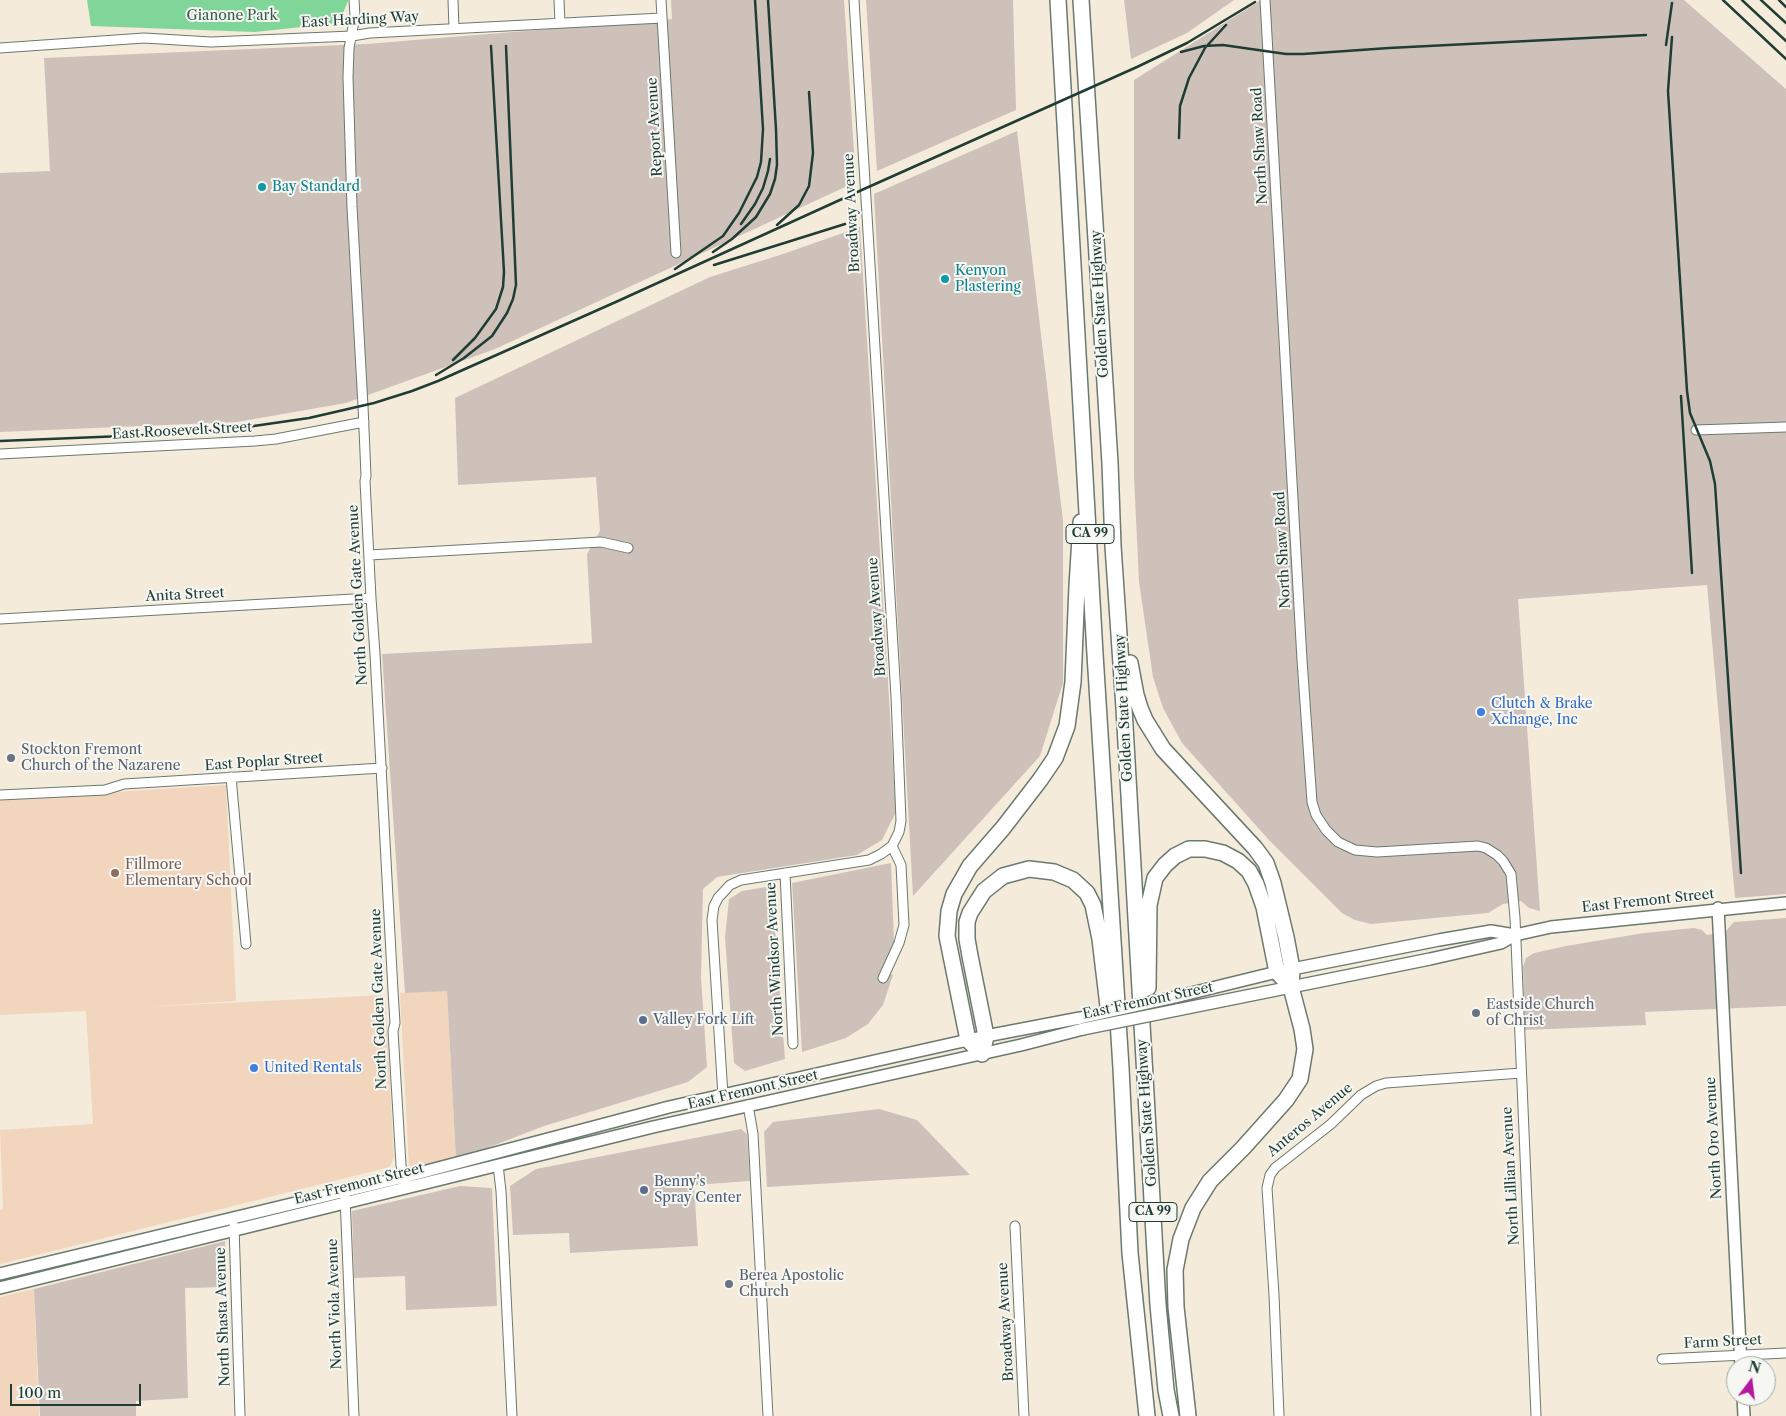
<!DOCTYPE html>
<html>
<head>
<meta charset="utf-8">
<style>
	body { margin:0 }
	#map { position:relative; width:1786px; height:1416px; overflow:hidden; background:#f5ebdb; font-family:"Libre Caslon Text",serif }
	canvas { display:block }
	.north { position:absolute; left:1726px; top:1356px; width:50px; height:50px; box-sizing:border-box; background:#f6f6f2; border:1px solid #a0aca6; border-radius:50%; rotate:15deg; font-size:14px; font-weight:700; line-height:20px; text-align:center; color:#1f3d34 }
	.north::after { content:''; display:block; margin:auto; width:18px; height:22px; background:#b5179e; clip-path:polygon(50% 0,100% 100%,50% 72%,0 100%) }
	.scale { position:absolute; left:10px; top:1384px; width:131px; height:22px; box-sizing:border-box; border:2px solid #1f3d34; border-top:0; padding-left:6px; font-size:15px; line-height:18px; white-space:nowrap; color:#1f3d34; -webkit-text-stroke:4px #f6f6f2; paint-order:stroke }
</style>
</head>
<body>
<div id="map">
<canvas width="1786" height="1416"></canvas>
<div class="north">N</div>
<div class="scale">100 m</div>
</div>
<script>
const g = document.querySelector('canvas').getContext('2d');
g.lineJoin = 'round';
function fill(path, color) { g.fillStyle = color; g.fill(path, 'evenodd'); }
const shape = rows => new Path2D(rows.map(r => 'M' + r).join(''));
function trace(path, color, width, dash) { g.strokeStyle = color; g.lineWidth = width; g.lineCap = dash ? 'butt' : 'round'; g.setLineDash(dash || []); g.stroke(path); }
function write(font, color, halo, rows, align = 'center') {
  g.font = font + ' "Libre Caslon Text",serif'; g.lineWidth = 4; g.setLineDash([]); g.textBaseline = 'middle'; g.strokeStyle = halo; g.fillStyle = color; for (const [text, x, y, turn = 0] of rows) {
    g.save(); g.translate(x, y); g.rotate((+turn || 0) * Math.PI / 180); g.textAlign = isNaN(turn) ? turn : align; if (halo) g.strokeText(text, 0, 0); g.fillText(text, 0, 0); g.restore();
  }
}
fill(shape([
	[226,785,236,1001,145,1007,385,995,394,1157,390,1167,0,1264,0,1210,3,1209,0,1130,93,1124,86,1011,0,1015,0,799],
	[447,990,456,1160,424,1168,409,1166,400,993],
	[34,1289,39,1416,0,1416,0,1297]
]), '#f1d5bd');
fill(shape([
	[671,0,844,0,856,182,495,349,346,403,237,422,0,432,0,173,50,171,44,58,366,44,672,19],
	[866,0,1013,0,1016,110,877,171],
	[1124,0,1234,0,1187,33,1131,59],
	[1261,0,1684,0,1786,89,1786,894,1735,898,1707,585,1518,599,1540,911,1529,908,1521,901,1503,904,1488,913,1371,924,1355,920,1342,913,1269,840,1182,743,1163,708,1153,677,1139,582,1134,477,1134,80],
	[1017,131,1063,521,1063,683,1040,756,913,896,874,194],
	[860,227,896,812,882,840,857,855,717,877,703,889,701,977,707,1067,688,1082,544,1126,456,1160,447,991,405,993,382,654,592,643,587,554,600,531,596,477,458,485,455,398,710,277,783,254],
	[891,863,894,942,882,971,893,975,883,1005,868,1024,846,1038,802,1052,792,883],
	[772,886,785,1059,745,1071,734,1063,725,937,729,899,742,891],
	[1786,918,1786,1006,1645,1012,1646,1025,1525,1030,1523,967,1526,958,1534,953,1566,946,1644,933,1694,928,1702,930,1707,935,1725,932,1734,922],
	[879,1109,917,1120,970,1175,767,1187,764,1132,773,1122],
	[741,1129,747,1134,750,1181,694,1185,698,1246,570,1253,569,1233,513,1235,510,1186,536,1169],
	[460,1186,492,1188,497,1306,406,1310,405,1276,354,1278,352,1211],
	[225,1241,226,1287,185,1288,188,1398,136,1401,136,1416,40,1416,34,1289]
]), '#cec1ba');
fill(shape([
	[87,0,348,0,348,1,339,23,255,32,91,26]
]), '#80d699');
const street = shape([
	[354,0,355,16,349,48,348,77,352,207,363,406,366,476,365,481,371,598,375,654,393,991,395,1023,393,1031,401,1165,405,1183],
	[453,0,454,28],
	[559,0,560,23],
	[661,0,676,253],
	[1265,0,1302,660,1312,802,1316,815,1326,830,1338,842,1355,850,1377,852,1478,846,1486,848,1497,855,1503,861,1511,874,1515,918,1536,1416],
	[0,48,144,38,211,42,352,36,370,33,662,18],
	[1696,430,1786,427],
	[0,454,255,441,276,439,364,422],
	[369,555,601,542,628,548],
	[0,619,371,598],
	[231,777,246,944],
	[0,795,105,790,124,784,382,768],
	[785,873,793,1044],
	[883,978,899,943,904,925,901,865,892,846],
	[723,1096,712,920,714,906,718,898,730,885,741,880,869,860,881,854,892,846,899,832,901,821,896,696,854,0],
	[748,1105,753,1134,768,1416],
	[498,1165,501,1191,512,1416],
	[345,1196,354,1416],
	[234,1226,240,1416],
	[1015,1226,1024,1416],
	[1662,1359,1786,1353],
	[1279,1416,1274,1295,1267,1188,1270,1175,1275,1168,1331,1124,1361,1095,1376,1086,1386,1083,1521,1073]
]);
const secondary = shape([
	[1718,908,1741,1366],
	[1175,997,1277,972,1439,940,1491,931,1515,935],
	[1177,1010,1430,959,1501,943,1515,935,1551,927,1786,903],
	[0,1274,404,1177,669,1107,986,1036,1080,1018],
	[0,1288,653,1127,1021,1045,1083,1029],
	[1743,1396,1744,1416]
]);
const highway = shape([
	[1058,0,1095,654,1121,1068,1130,1253,1147,1416],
	[1081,0,1110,463,1113,546,1124,708,1158,1305,1166,1390,1171,1416],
	[1130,663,1136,695,1140,708,1145,720,1163,749,1255,848,1266,863,1273,883,1286,937,1292,969,1291,987,1302,1029,1305,1049,1300,1079,1286,1100,1243,1148,1210,1181,1193,1208,1181,1239,1175,1270,1176,1307,1188,1416],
	[1148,988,1149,905,1155,878,1165,865,1175,856,1189,849,1205,849,1223,853,1238,861,1249,871,1256,884,1264,907,1277,972,1291,987],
	[982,1054,968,1040,947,936,949,911,954,894,970,866,1003,828,1040,780,1055,758,1067,726,1073,682,1077,586,1081,522],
	[982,1054,986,1036,970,956,967,939,967,922,970,913,984,891,1003,876,1029,869,1054,872,1073,880,1087,893,1093,905,1100,939,1108,1006]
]);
trace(street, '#6a7a6e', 11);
trace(secondary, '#6a7a6e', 14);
trace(highway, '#6a7a6e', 18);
trace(street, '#fff', 9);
trace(secondary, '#fff', 11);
trace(highway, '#fff', 15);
trace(shape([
	[1723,0,1786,59],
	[1742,0,1786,41],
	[1761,0,1786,23],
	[1779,0,1786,7],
	[1672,37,1668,91,1687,391,1690,413,1710,461,1715,484,1741,873],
	[1666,45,1672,3],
	[1181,52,1204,46,1223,45,1286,54,1303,54,1389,48,1646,35],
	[1179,138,1180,106,1189,78,1205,48,1226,25],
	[741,224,755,204,763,188,768,171,770,159],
	[777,225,799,205,809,186,813,153,809,92],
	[713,252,732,239,756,217,770,194,775,179,777,165,776,129,768,0],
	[714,265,845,224],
	[675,269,723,236,739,213,757,177,761,162,763,129,755,0],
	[453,360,475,338,496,309,503,287,504,272,491,46],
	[436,375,464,358,492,336,507,313,513,299,516,285,506,46],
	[1681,396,1692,573],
	[0,441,172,434,233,429,309,418,374,403,412,391,438,381,618,301,864,189,1137,67,1187,43,1255,2]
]), '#1f3d34', 2.5);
const secondaryBridge = shape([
	[1080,1018,1175,997],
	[1083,1029,1177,1010]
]);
trace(secondaryBridge, '#6a7a6e', 14, []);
trace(secondaryBridge, '#fff', 11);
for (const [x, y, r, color] of [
	[262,187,5,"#0f9aa8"],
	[945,279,5,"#0f9aa8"],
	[1481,712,5,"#3f7fe0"],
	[11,758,5,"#6b7280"],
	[115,873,5,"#8d6e63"],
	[1476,1013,5,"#6b7280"],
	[643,1020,5,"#5c6f8a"],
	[254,1068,5,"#3f7fe0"],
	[644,1190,5,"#5c6f8a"],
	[729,1284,5,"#6b7280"]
]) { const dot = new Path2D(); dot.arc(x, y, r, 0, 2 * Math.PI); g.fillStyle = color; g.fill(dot); trace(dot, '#f6f6f2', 2); }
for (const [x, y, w] of [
	[1090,534,48],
	[1153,1212,48]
]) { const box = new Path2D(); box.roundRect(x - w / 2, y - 9.5, w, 19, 4); g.fillStyle = '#f6f6f2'; g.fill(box); trace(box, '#1f3d34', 1); }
write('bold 12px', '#1f3d34', null, [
	["CA 99",1090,534],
	["CA 99",1153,1212]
]);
write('14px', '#325c48', '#f6f6f2', [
	["Gianone Park",232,16]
]);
write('14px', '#1f3d34', '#f6f6f2', [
	["East Harding Way",360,20,-3],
	["Report Avenue",655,127,-93],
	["North Shaw Road",1260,146,-93],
	["Broadway Avenue",852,213,-93],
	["Golden State Highway",1100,304,-93],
	["East Roosevelt Street",182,431,-3],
	["North Shaw Road",1283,550,-93],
	["Anita Street",185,595,-3],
	["North Golden Gate Avenue",358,595,-93],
	["Broadway Avenue",877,617,-94],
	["Golden State Highway",1124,708,-93],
	["East Poplar Street",264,762,-4],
	["East Fremont Street",1648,901,-6],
	["North Windsor Avenue",775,959,-93],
	["North Golden Gate Avenue",379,999,-92],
	["East Fremont Street",1148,1001,-12],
	["East Fremont Street",753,1090,-13],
	["Golden State Highway",1147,1113,-94],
	["Anteros Avenue",1310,1120,-40],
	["North Oro Avenue",1714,1138,-93],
	["North Lillian Avenue",1511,1176,-93],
	["East Fremont Street",359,1184,-14],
	["North Viola Avenue",335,1304,-92],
	["North Shasta Avenue",223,1317,-92],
	["Broadway Avenue",1006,1322,-93],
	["Farm Street",1723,1342,-3]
]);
write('14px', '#0d838f', '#f6f6f2', [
	["Bay Standard",272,187],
	["Kenyon",955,271],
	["Plastering",955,287]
], 'left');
write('14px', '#366cbe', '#f6f6f2', [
	["Clutch & Brake",1491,704],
	["Xchange, Inc",1491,720],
	["United Rentals",264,1068]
], 'left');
write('14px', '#5b616d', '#f6f6f2', [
	["Stockton Fremont",21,750],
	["Church of the Nazarene",21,766],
	["Eastside Church",1486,1005],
	["of Christ",1486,1021],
	["Berea Apostolic",739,1276],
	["Church",739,1292]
], 'left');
write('14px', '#785e54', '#f6f6f2', [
	["Fillmore",125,865],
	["Elementary School",125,881]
], 'left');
write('14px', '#4e5e75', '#f6f6f2', [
	["Valley Fork Lift",653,1020],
	["Benny's",654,1182],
	["Spray Center",654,1198]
], 'left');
</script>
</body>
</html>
